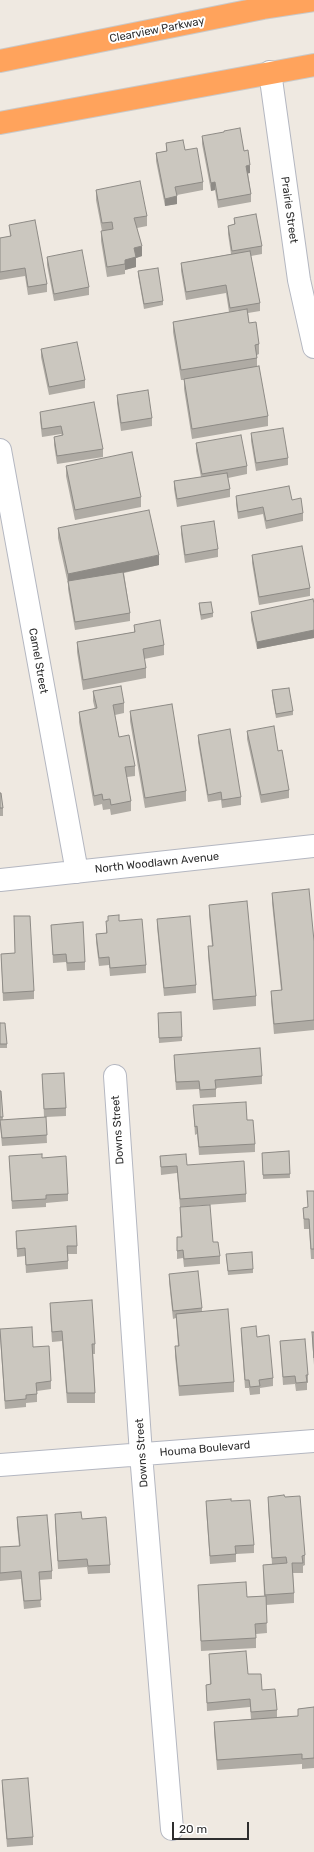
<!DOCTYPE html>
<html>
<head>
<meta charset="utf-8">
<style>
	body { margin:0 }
	#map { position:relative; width:314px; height:1852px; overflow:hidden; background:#efe9e1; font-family:Rubik,sans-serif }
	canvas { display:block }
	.scale { position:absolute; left:172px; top:1822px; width:77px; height:18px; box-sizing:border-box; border:2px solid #2e2e2e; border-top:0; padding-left:5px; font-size:12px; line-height:14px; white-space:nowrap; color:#2e2e2e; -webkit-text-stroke:3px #fff; paint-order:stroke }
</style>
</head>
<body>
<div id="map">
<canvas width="314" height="1852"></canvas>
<div class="scale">20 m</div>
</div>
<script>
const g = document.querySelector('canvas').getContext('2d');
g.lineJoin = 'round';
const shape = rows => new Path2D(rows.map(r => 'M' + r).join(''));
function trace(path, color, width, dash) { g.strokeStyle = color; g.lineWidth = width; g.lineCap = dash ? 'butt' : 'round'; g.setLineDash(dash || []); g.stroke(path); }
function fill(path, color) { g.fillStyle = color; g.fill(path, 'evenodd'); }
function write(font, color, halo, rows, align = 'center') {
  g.font = font + ' Rubik,sans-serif'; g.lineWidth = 4; g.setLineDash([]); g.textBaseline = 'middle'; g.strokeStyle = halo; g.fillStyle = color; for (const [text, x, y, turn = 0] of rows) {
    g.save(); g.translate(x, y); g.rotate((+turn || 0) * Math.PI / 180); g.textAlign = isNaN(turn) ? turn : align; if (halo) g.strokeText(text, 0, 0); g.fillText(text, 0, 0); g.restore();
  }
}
const street = shape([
	[270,72,299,280,314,347],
	[0,450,77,872],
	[0,880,314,846],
	[115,1076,141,1454,172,1829],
	[0,1465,314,1441]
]);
const highway = shape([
	[0,61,263,8,314,0],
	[0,123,314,65]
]);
trace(street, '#b4b7c1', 24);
trace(highway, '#c9c9c9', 24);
trace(street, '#fff', 22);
trace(highway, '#ffa35c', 22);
fill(shape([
	[202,136,244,151,250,173,248,173,251,194,251,202,218,208,215,190,211,191,202,144],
	[166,143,185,150,203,182,203,190,177,195,177,204,165,206,156,161,156,153,166,151],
	[96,190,147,216,147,226,137,228,142,256,136,258,136,267,125,270,125,274,107,277,101,241,101,231,102,231,96,200],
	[234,218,262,246,262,254,251,256,260,303,260,311,248,313,249,323,259,344,259,354,257,355,257,367,268,416,268,426,192,439,184,389,184,380,181,380,173,332,173,322,229,312,226,293,186,300,181,271,181,263,231,254,228,234,228,226,234,224],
	[9,225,47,284,47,292,28,295,25,276,0,280,0,238,10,236],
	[47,257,89,287,89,295,54,301,47,265],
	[138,271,163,301,163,305,144,309,138,275],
	[41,349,85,380,85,388,49,395,41,357],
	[117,395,152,418,152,426,121,431,117,403],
	[40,412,103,449,103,457,57,464,54,445,54,437,62,435,61,434,42,437,40,420],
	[251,433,288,458,288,465,256,471,251,441],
	[196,443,247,466,247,474,228,478,230,489,230,497,177,507,174,489,174,481,201,477,196,451],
	[66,466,141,497,141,507,75,520,66,476],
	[236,496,292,500,303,513,303,521,266,529,263,514,238,519,236,504],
	[181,526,218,549,218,557,185,563,181,534],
	[58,528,159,565,124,573,130,613,130,621,75,630,68,589,68,584,58,538],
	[252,555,310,588,310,596,259,605,252,563],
	[199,603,213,613,213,617,201,620,199,608],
	[314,603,314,638,257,649,251,620,251,612],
	[134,625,164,645,164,655,144,659,146,668,146,678,83,690,77,652,77,642,134,632],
	[272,690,293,711,293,715,276,718,272,695],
	[93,691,124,703,124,713,115,715,119,737,135,766,135,776,127,777,131,801,131,811,111,815,110,809,103,810,102,804,94,806,79,722,79,712,95,709,93,701],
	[130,711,186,791,186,801,145,808,130,721],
	[247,731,289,790,289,798,261,803,247,739],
	[198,735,241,797,241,805,222,808,221,800,208,802,198,742],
	[0,793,3,808,3,816,0,816],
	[272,893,314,941,314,1030,274,1034,271,1001,271,991,281,990,272,903],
	[209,905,256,996,256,1006,213,1010,208,956,208,946,212,946,209,915],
	[14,916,34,991,34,999,3,1001,1,954,15,953],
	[108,916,119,921,146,965,146,973,110,976,109,965,99,966,96,942,96,934,106,933,106,921,108,921],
	[157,919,196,985,196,993,164,996,157,927],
	[51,925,85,962,85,970,67,971,66,962,53,963],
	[158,1018,182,1037,182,1041,159,1043],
	[0,1023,7,1044,7,1048,0,1048],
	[174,1055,262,1076,262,1084,216,1088,216,1097,200,1098,199,1089,176,1090,174,1063],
	[42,1074,66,1108,66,1116,46,1117,47,1143,2,1146,0,1125,0,1091,3,1120,44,1117],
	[193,1105,247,1120,255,1144,255,1152,199,1155,197,1134,195,1135],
	[289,1151,290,1178,263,1179,262,1153],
	[9,1156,42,1158,68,1194,68,1201,46,1203,46,1207,12,1209],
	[160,1156,187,1165,246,1194,246,1202,180,1207,177,1173,161,1175],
	[307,1191,314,1191,314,1259,311,1259,309,1229,304,1229,303,1208,308,1208],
	[180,1207,213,1242,220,1256,220,1264,184,1267,183,1258,177,1259,177,1237,181,1237,180,1215],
	[16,1231,77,1246,77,1254,68,1254,68,1269,26,1273,25,1256,17,1257],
	[226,1254,253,1269,253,1273,228,1275],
	[169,1274,202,1308,202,1311,234,1382,234,1392,179,1396,175,1356,175,1346,178,1346,176,1318,173,1319,169,1282],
	[50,1303,95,1344,95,1354,93,1354,95,1393,95,1403,67,1403,62,1341,52,1342,50,1313],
	[241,1328,257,1337,273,1378,273,1386,260,1388,260,1394,250,1395,249,1388,245,1388,241,1336],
	[0,1329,33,1347,51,1381,51,1389,37,1391,37,1402,26,1403,26,1407,5,1409,0,1337],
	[312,1332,314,1332,314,1365,312,1340],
	[280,1341,308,1375,308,1383,307,1383,307,1390,296,1391,295,1384,283,1385],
	[268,1497,305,1555,305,1565,303,1566,303,1573,293,1573,294,1593,294,1603,266,1605,267,1633,256,1634,256,1648,201,1651,198,1585,247,1597,264,1596,263,1565,272,1564,268,1507],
	[206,1501,231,1501,254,1545,254,1553,236,1554,236,1562,210,1564,206,1508],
	[55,1514,82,1519,110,1565,110,1573,88,1574,87,1567,58,1569,55,1522],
	[17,1517,52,1571,52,1579,39,1580,41,1607,24,1609,21,1579,0,1581,0,1547,19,1546,17,1525],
	[209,1654,248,1674,262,1690,277,1710,277,1717,298,1716,298,1709,314,1707,314,1768,302,1769,302,1764,217,1770,214,1732,214,1722,251,1719,250,1707,207,1711,206,1685,210,1684],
	[2,1780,33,1837,33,1845,7,1847,2,1788]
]), '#afaba4');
fill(shape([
	[250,165,250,173,246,174,246,166],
	[215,182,215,190,211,191,211,183],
	[177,196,177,204,165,206,165,199],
	[142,246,142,256,136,258,136,267,125,270,125,260,134,248],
	[159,555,159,565,69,584,68,581,68,584,68,574],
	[314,630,314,638,257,649,257,642]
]), '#8e8b86');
const building = shape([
	[240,128,244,151,248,150,250,165,246,166,251,194,218,200,215,182,211,183,202,136,224,132,224,131,240,128],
	[183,140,185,150,197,148,203,182,175,187,177,196,165,199,156,153,167,151,166,143,183,140],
	[140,181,147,216,134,218,142,246,134,248,136,257,125,260,125,264,107,267,101,231,113,229,112,222,102,223,96,190,140,181],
	[256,214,262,246,232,251,228,226,235,224,234,218,256,214],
	[35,220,47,284,28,287,25,268,0,272,0,238,11,236,9,225,35,220],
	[82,250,89,287,54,294,47,257,82,250],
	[250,251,260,303,230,308,226,285,186,292,181,263,250,251],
	[158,268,163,301,144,304,138,271,158,268],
	[247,309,249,323,256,322,259,344,255,345,257,358,181,370,173,322,247,309],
	[77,342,85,380,49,387,41,349,77,342],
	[259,366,268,416,192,429,184,379,259,366],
	[148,390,152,418,121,423,117,395,148,390],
	[94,402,103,449,57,456,54,437,63,435,61,426,42,429,40,412,94,402],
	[283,428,288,458,256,463,251,433,283,428],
	[241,435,247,466,202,474,196,443,241,435],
	[132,452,141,497,75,510,66,466,132,452],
	[227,473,230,489,177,499,174,481,227,473],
	[289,486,292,500,301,498,303,513,266,521,263,507,238,512,236,496,289,486],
	[149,510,159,555,68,574,58,528,149,510],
	[214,521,218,549,185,555,181,526,214,521],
	[302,546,310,588,259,597,252,555,302,546],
	[123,572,130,613,75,622,68,581,123,572],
	[313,599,314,603,314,630,257,642,251,612,313,599],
	[211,602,213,613,201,615,199,603,211,602],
	[160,620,164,645,143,649,146,668,83,680,77,642,135,632,134,625,160,620],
	[121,686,124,703,113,705,119,737,129,735,135,766,125,767,131,801,111,805,110,799,103,800,102,794,94,796,79,712,97,708,93,691,121,686],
	[289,688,293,711,276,714,272,690,289,688],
	[172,704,186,791,145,798,130,711,172,704],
	[274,726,278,751,282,750,289,790,261,795,247,731,274,726],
	[230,729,241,797,222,800,221,792,208,795,198,735,230,729],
	[0,793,1,793,3,808,0,808,0,793],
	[309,889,314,941,314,1020,274,1024,271,991,282,990,272,893,309,889],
	[247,901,256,996,213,1000,208,946,213,946,209,905,247,901],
	[119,915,119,921,142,919,146,965,110,968,109,957,99,958,96,934,107,933,106,921,108,921,108,916,119,915],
	[14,916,30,916,34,991,3,993,1,954,15,953,14,916],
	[190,916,196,985,164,988,157,919,190,916],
	[83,922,85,962,67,963,66,954,53,955,51,925,83,922],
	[181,1012,182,1037,159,1038,158,1013,181,1012],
	[0,1023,5,1023,7,1044,0,1044,0,1023],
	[260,1048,262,1076,215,1080,216,1089,200,1090,199,1081,176,1082,174,1055,260,1048],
	[64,1073,66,1108,44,1109,42,1074,64,1073],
	[0,1091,1,1091,3,1117,0,1117,0,1091],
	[246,1102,247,1120,253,1120,255,1144,199,1147,197,1126,195,1127,193,1105,246,1102],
	[46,1117,47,1135,2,1138,0,1120,46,1117],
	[289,1151,290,1174,263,1175,262,1153,289,1151],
	[42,1154,42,1158,66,1156,68,1194,46,1195,46,1199,12,1201,9,1156,42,1154],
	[186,1154,187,1165,244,1161,246,1194,180,1199,177,1166,161,1167,160,1156,186,1154],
	[307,1191,314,1191,314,1249,311,1249,309,1219,304,1219,303,1208,308,1207,307,1191],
	[210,1205,213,1242,218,1242,220,1256,184,1259,183,1250,177,1251,177,1237,182,1237,180,1207,210,1205],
	[76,1226,77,1246,67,1246,68,1261,26,1265,25,1248,17,1249,16,1231,76,1226],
	[252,1252,253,1269,228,1271,226,1254,252,1252],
	[198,1271,202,1308,173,1311,169,1274,198,1271],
	[92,1300,95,1344,92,1344,95,1393,67,1393,62,1331,52,1332,50,1303,92,1300],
	[228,1309,234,1382,179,1386,175,1346,179,1346,176,1314,228,1309],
	[256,1326,257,1337,269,1335,273,1378,259,1380,260,1386,250,1387,249,1380,245,1380,241,1328,256,1326],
	[32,1327,33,1347,49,1346,51,1381,36,1383,37,1394,26,1395,26,1399,5,1401,0,1329,32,1327],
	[312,1332,314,1332,314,1358,312,1332],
	[305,1339,308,1375,306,1375,307,1382,296,1383,295,1376,283,1377,280,1341,305,1339],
	[284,1495,285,1497,300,1496,305,1555,302,1556,303,1563,292,1563,294,1593,265,1595,263,1565,287,1563,286,1557,272,1558,268,1497,284,1495],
	[231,1499,231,1501,250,1500,254,1545,235,1546,236,1554,210,1556,206,1501,231,1499],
	[81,1512,82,1519,106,1517,110,1565,88,1566,87,1559,58,1561,55,1514,81,1512],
	[47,1515,52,1571,39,1572,41,1600,24,1601,21,1571,0,1573,0,1547,20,1546,17,1517,47,1515],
	[246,1582,247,1597,266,1596,267,1623,255,1624,256,1638,201,1641,198,1585,246,1582],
	[246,1651,248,1674,261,1674,262,1690,275,1689,277,1710,251,1712,250,1699,207,1703,206,1685,211,1684,209,1654,246,1651],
	[314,1707,314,1758,302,1759,302,1754,217,1760,214,1722,298,1716,298,1709,314,1707],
	[28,1778,33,1837,7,1839,2,1780,28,1778]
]);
fill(building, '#cbc7bf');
trace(building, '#8e8b86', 1);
write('11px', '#2e2e2e', '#fff', [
	["Clearview Parkway",157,30,-11],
	["Prairie Street",289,210,82],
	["Camel Street",38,661,80],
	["North Woodlawn Avenue",157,863,-6],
	["Downs Street",118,1130,-94],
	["Houma Boulevard",205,1449,-5],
	["Downs Street",142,1453,-94]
]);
</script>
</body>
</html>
